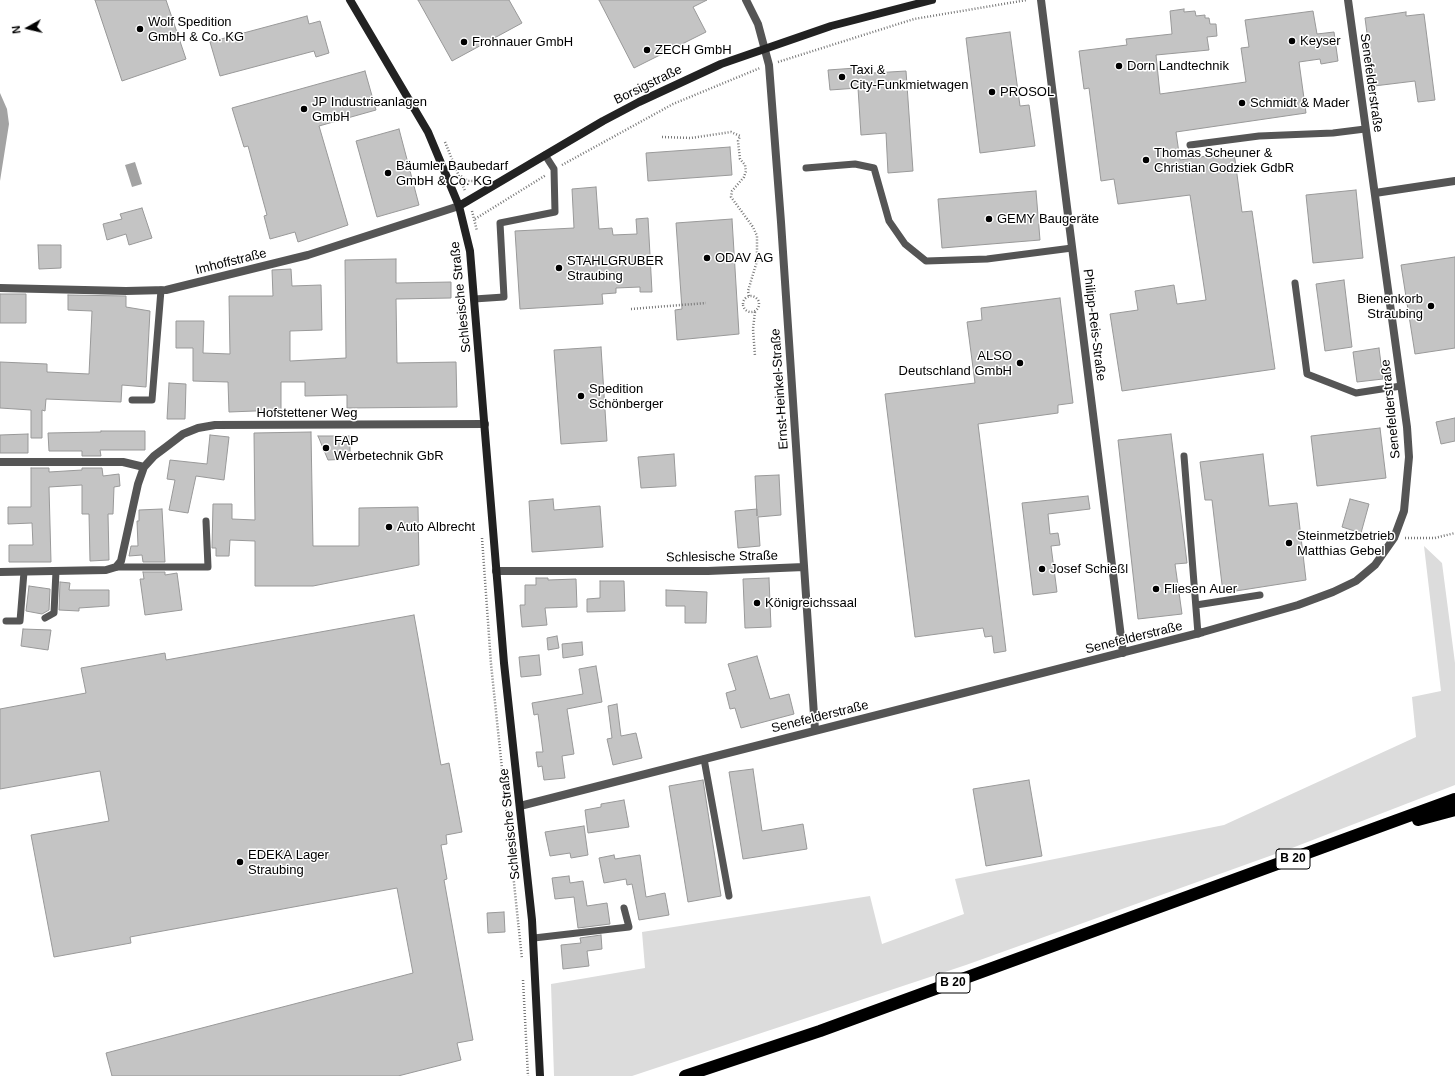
<!DOCTYPE html>
<html>
<head>
<meta charset="utf-8">
<style>
	body { margin:0 }
	#map { position:relative; width:1455px; height:1076px; overflow:hidden; background:#fff; font-family:Arial,sans-serif }
	canvas { display:block }
	.north { position:absolute; left:8px; top:8px; width:40px; height:40px; -webkit-text-stroke:3px #fff; paint-order:stroke; rotate:262deg; font-size:11px; font-weight:700; line-height:16px; text-align:center; color:#000 }
	.north::after { content:''; display:block; margin:auto; width:14px; height:18px; background:#000; clip-path:polygon(50% 0,100% 100%,50% 72%,0 100%) }
</style>
</head>
<body>
<div id="map">
<canvas width="1455" height="1076"></canvas>
<div class="north">N</div>
</div>
<script>
const g = document.querySelector('canvas').getContext('2d');
g.lineJoin = 'round';
function fill(path, color) { g.fillStyle = color; g.fill(path, 'evenodd'); }
const shape = rows => new Path2D(rows.map(r => 'M' + r).join(''));
function trace(path, color, width, dash) { g.strokeStyle = color; g.lineWidth = width; g.lineCap = dash ? 'butt' : 'round'; g.setLineDash(dash || []); g.stroke(path); }
function write(font, color, halo, rows, align = 'center') {
  g.font = font + ' Arial,sans-serif'; g.lineWidth = 3; g.setLineDash([]); g.textBaseline = 'middle'; g.strokeStyle = halo; g.fillStyle = color; for (const [text, x, y, turn = 0] of rows) {
    g.save(); g.translate(x, y); g.rotate((+turn || 0) * Math.PI / 180); g.textAlign = isNaN(turn) ? turn : align; if (halo) g.strokeText(text, 0, 0); g.fillText(text, 0, 0); g.restore();
  }
}
fill(shape([
	[1424,546,1442,563,1455,663,1455,785,1292,848,966,965,632,1076,554,1076,551,984,645,968,642,932,870,896,882,944,964,914,955,879,1224,825,1416,737,1412,697,1441,691]
]), '#dcdcdc');
fill(shape([
	[0,93,7,109,9,124,0,181],
	[135,162,142,184,132,187,125,165]
]), '#a3a3a3');
const building = shape([
	[95,0,166,0,186,59,122,81,95,0],
	[418,0,509,0,522,23,452,61,418,0],
	[599,0,707,0,693,7,706,32,634,68,599,0],
	[1184,9,1184,12,1195,11,1196,16,1205,15,1205,18,1209,18,1210,24,1216,24,1217,36,1207,37,1209,50,1156,55,1160,94,1246,82,1241,48,1249,47,1245,20,1313,11,1317,34,1334,32,1338,61,1321,64,1320,59,1299,62,1306,113,1176,132,1180,160,1234,152,1242,212,1252,211,1275,369,1122,391,1110,314,1138,310,1135,291,1174,285,1177,304,1206,300,1190,195,1118,204,1114,179,1101,181,1089,88,1084,89,1079,51,1127,45,1126,39,1172,34,1170,11,1184,9],
	[1406,12,1406,16,1424,14,1435,100,1418,102,1415,81,1374,86,1365,18,1406,12],
	[307,16,309,24,320,21,329,53,316,57,314,51,220,76,210,42,307,16],
	[1010,32,1020,106,1029,105,1035,146,980,153,966,38,1010,32],
	[856,68,857,74,906,71,913,171,888,173,886,133,861,135,858,88,830,90,828,70,856,68],
	[365,71,376,110,319,126,348,225,298,242,295,232,270,239,264,216,267,215,248,146,244,147,232,108,365,71],
	[399,129,419,205,377,217,356,141,399,129],
	[730,147,732,175,648,181,646,153,730,147],
	[596,187,599,229,612,228,613,235,637,234,636,219,648,218,652,292,640,292,640,287,616,288,616,293,602,294,603,304,520,309,515,231,574,228,572,189,596,187],
	[1356,190,1363,258,1313,263,1306,195,1356,190],
	[1036,191,1040,240,942,248,938,199,1036,191],
	[142,208,152,238,129,245,126,234,107,240,103,224,122,219,120,214,142,208],
	[732,219,739,334,677,340,675,310,682,309,676,223,732,219],
	[38,245,61,245,61,268,39,269,38,245],
	[1455,257,1455,348,1415,354,1401,265,1455,257],
	[396,259,396,283,451,282,451,298,396,299,397,363,456,362,457,407,347,408,347,395,305,396,305,382,281,382,281,410,229,412,228,382,193,381,193,348,176,348,176,321,204,321,203,353,230,354,229,296,273,296,272,270,291,269,292,286,321,285,322,330,290,331,290,361,346,358,345,260,396,259],
	[1344,280,1352,347,1325,351,1316,284,1344,280],
	[0,294,26,294,26,323,0,323,0,294],
	[68,295,126,296,126,307,150,311,146,387,122,385,121,402,46,399,45,411,42,410,42,438,31,438,31,410,0,408,0,362,47,364,47,372,89,374,92,311,68,310,68,295],
	[1060,298,1073,403,1058,405,1058,413,978,424,1006,651,994,653,992,636,985,637,983,628,915,637,885,394,975,383,967,322,982,320,981,308,1060,298],
	[601,347,607,441,561,444,554,350,601,347],
	[1379,348,1383,379,1357,382,1353,352,1379,348],
	[169,383,186,384,185,419,167,419,169,383],
	[1455,418,1455,441,1441,444,1436,422,1455,418],
	[1380,428,1386,478,1317,486,1311,436,1380,428],
	[101,431,145,431,145,450,100,450,101,456,82,456,82,451,49,451,48,433,101,432,101,431],
	[311,432,313,546,359,546,359,508,418,507,419,565,313,586,255,586,255,541,230,540,229,556,216,556,216,548,212,548,213,504,232,504,232,519,255,520,254,433,311,432],
	[28,434,28,453,0,453,0,435,28,434],
	[1171,434,1187,563,1175,564,1182,614,1138,619,1118,440,1171,434],
	[210,435,229,437,224,480,196,476,188,513,169,510,175,480,167,479,170,460,207,464,210,435],
	[318,436,350,436,350,459,328,460,318,436],
	[674,454,676,486,641,488,638,457,674,454],
	[1263,454,1269,506,1297,503,1306,580,1223,593,1212,500,1205,500,1200,462,1263,454],
	[31,468,49,468,49,472,82,470,82,468,102,468,103,476,119,474,120,486,114,487,113,514,108,514,109,560,90,561,89,514,82,514,82,485,49,487,51,562,9,562,9,545,33,545,32,523,8,524,8,507,31,507,31,468],
	[779,475,781,515,758,517,760,546,738,548,735,511,757,509,757,516,755,476,779,475],
	[1088,496,1090,509,1048,514,1050,534,1058,533,1060,545,1051,546,1057,592,1033,595,1022,503,1088,496],
	[553,499,554,510,600,506,603,547,532,552,529,501,553,499],
	[1350,499,1369,504,1361,533,1342,527,1350,499],
	[162,509,165,562,143,562,142,555,129,556,131,546,138,546,137,521,139,521,139,510,162,509],
	[143,572,165,572,165,575,177,573,182,610,145,615,140,579,144,579,143,572],
	[536,578,548,578,548,580,576,579,577,607,545,608,547,625,522,627,520,605,525,605,525,585,536,585,536,578],
	[769,578,771,627,745,628,743,579,769,578],
	[600,581,624,581,625,611,587,612,587,599,600,598,600,581],
	[60,582,70,583,69,590,109,590,109,606,79,608,79,611,59,610,60,582],
	[29,586,50,589,49,610,42,614,26,611,29,586],
	[666,590,707,592,706,623,685,623,685,606,666,606,666,590],
	[414,615,441,765,449,763,462,832,446,835,447,844,441,845,447,879,444,880,473,1040,457,1043,461,1060,398,1076,112,1076,106,1053,413,973,397,888,130,937,131,943,54,957,31,835,109,821,100,771,0,789,0,709,86,693,81,668,165,653,166,660,414,615],
	[23,629,51,630,48,650,21,646,23,629],
	[557,636,559,648,548,650,547,638,557,636],
	[582,642,583,655,563,658,562,644,582,642],
	[539,655,541,675,521,677,519,657,539,655],
	[757,656,770,699,789,694,794,714,741,728,735,708,730,709,726,693,736,690,728,664,757,656],
	[596,666,602,702,567,709,574,754,562,756,565,778,544,780,542,766,538,767,536,752,543,752,538,714,534,715,532,703,583,694,579,669,596,666],
	[617,704,621,736,636,733,642,758,613,765,607,739,612,738,608,706,617,704],
	[753,769,762,831,803,824,807,849,743,859,729,772,753,769],
	[703,780,721,896,688,902,669,786,703,780],
	[1029,780,1042,856,986,866,973,789,1029,780],
	[624,800,629,827,588,833,585,810,601,807,601,804,624,800],
	[584,826,588,855,571,858,570,853,550,856,545,832,584,826],
	[614,855,615,859,640,855,646,897,665,893,669,915,639,920,632,884,627,885,626,879,604,883,599,858,614,855],
	[569,876,570,883,583,881,587,906,607,903,610,924,578,928,574,897,555,899,552,878,569,876],
	[504,912,505,932,488,933,487,913,504,912],
	[601,935,602,949,587,951,589,966,563,969,561,945,581,943,580,938,601,935]
]);
fill(building, '#c4c4c4');
trace(building, '#999', 1);
trace(shape([
	[778,62,914,19,1027,0],
	[662,137,691,138,731,132,740,136,738,141,740,159,745,165,746,171,744,177,732,191,731,197,753,227,757,236,757,261,748,291,749,296],
	[445,142,465,191],
	[562,165,673,104,760,68],
	[461,176,468,181,478,181],
	[472,211,477,231],
	[475,219,546,175],
	'743 304a8 8 0 1 1 16 0a8 8 0 1 1-16 0Z',
	[631,309,706,303],
	[755,312,753,329,755,356],
	[482,538,491,664,522,959],
	[1405,538,1435,538,1455,533],
	[523,980,528,1076]
]), '#777', 2.5, [1, 2]);
trace(shape([
	[1190,145,1259,136,1333,133,1365,129],
	[806,168,855,164,874,168,889,221,905,244,926,261,987,259,1072,248],
	[1295,283,1307,374,1356,393,1401,386],
	[474,299,504,297,500,223,555,212,554,169,545,155],
	[132,400,152,400,161,290],
	[1184,456,1198,634],
	[116,567,208,567,206,521],
	[1196,605,1260,595],
	[45,618,54,613,56,571],
	[6,621,20,621,24,572],
	[704,759,729,896],
	[534,938,629,927,624,908]
]), '#555', 7);
trace(shape([
	[746,0,758,24,769,65,781,222,815,730],
	[1041,0,1123,653],
	[1375,193,1455,181],
	[0,288,126,291,166,290,308,255,459,206],
	[0,462,123,462,144,467],
	[496,571,708,571,804,567],
	[0,572,106,570,116,567,121,561,138,484,144,467,154,456,166,447,183,434,198,428,215,425,485,424],
	[520,806,1203,632,1298,605,1333,592,1356,581,1375,565,1394,538,1404,511,1409,457,1407,427,1348,0]
]), '#555', 8);
trace(shape([
	[350,0,428,132,459,206,470,251,504,663,532,920,540,1076],
	[459,206,603,121,639,102,721,64,831,26,932,0]
]), '#222', 8);
trace(shape([
	[1418,820,1455,810],
	[685,1076,820,1031,1455,799]
]), '#000', 12);
for (const [x, y, r, color] of [
	[140,29,4,"#000"],
	[1292,41,4,"#000"],
	[464,42,4,"#000"],
	[647,50,4,"#000"],
	[1119,66,4,"#000"],
	[842,77,4,"#000"],
	[992,92,4,"#000"],
	[1242,103,4,"#000"],
	[304,109,4,"#000"],
	[1146,160,4,"#000"],
	[388,173,4,"#000"],
	[989,219,4,"#000"],
	[707,258,4,"#000"],
	[559,268,4,"#000"],
	[1431,306,4,"#000"],
	[1020,363,4,"#000"],
	[581,396,4,"#000"],
	[326,448,4,"#000"],
	[389,527,4,"#000"],
	[1289,543,4,"#000"],
	[1042,569,4,"#000"],
	[1156,589,4,"#000"],
	[757,603,4,"#000"],
	[240,862,4,"#000"]
]) { const dot = new Path2D(); dot.arc(x, y, r, 0, 2 * Math.PI); g.fillStyle = color; g.fill(dot); trace(dot, '#fff', 1.5); }
for (const [x, y, w] of [
	[1293,859,34],
	[953,983,34]
]) { const box = new Path2D(); box.roundRect(x - w / 2, y - 10, w, 20, 3); g.fillStyle = '#fff'; g.fill(box); trace(box, '#000', 1); }
write('bold 12px', '#000', null, [
	["B 20",1293,859],
	["B 20",953,983]
]);
write('13px', '#000', '#fff', [
	["Wolf Spedition",148,22],
	["GmbH & Co. KG",148,37],
	["Keyser",1300,41],
	["Frohnauer GmbH",472,42],
	["ZECH GmbH",655,50],
	["Dorn Landtechnik",1127,66],
	["Taxi &",850,70],
	["City-Funkmietwagen",850,85],
	["PROSOL",1000,92],
	["JP Industrieanlagen",312,102],
	["GmbH",312,117],
	["Schmidt & Mader",1250,103],
	["Thomas Scheuner &",1154,153],
	["Christian Godziek GdbR",1154,168],
	["Bäumler Baubedarf",396,166],
	["GmbH & Co. KG",396,181],
	["GEMY Baugeräte",997,219],
	["ODAV AG",715,258],
	["STAHLGRUBER",567,261],
	["Straubing",567,276],
	["Bienenkorb",1423,299,"right"],
	["Straubing",1423,314,"right"],
	["ALSO",1012,356,"right"],
	["Deutschland GmbH",1012,371,"right"],
	["Spedition",589,389],
	["Schönberger",589,404],
	["FAP",334,441],
	["Werbetechnik GbR",334,456],
	["Auto Albrecht",397,527],
	["Steinmetzbetrieb",1297,536],
	["Matthias Gebel",1297,551],
	["Josef Schießl",1050,569],
	["Fliesen Auer",1164,589],
	["Königreichssaal",765,603],
	["EDEKA Lager",248,855],
	["Straubing",248,870]
], 'left');
write('13px', '#000', '#fff', [
	["Senefelderstraße",1371,83,82],
	["Borsigstraße",648,85,-26],
	["Imhoffstraße",231,262,-14],
	["Schlesische Straße",461,297,-96],
	["Philipp-Reis-Straße",1094,325,83],
	["Ernst-Heinkel-Straße",780,389,-94],
	["Senefelderstraße",1391,409,-96],
	["Hofstettener Weg",307,413],
	["Schlesische Straße",722,557,-1],
	["Senefelderstraße",1134,638,-14],
	["Senefelderstraße",820,717,-14],
	["Schlesische Straße",510,824,-96]
]);
</script>
</body>
</html>
